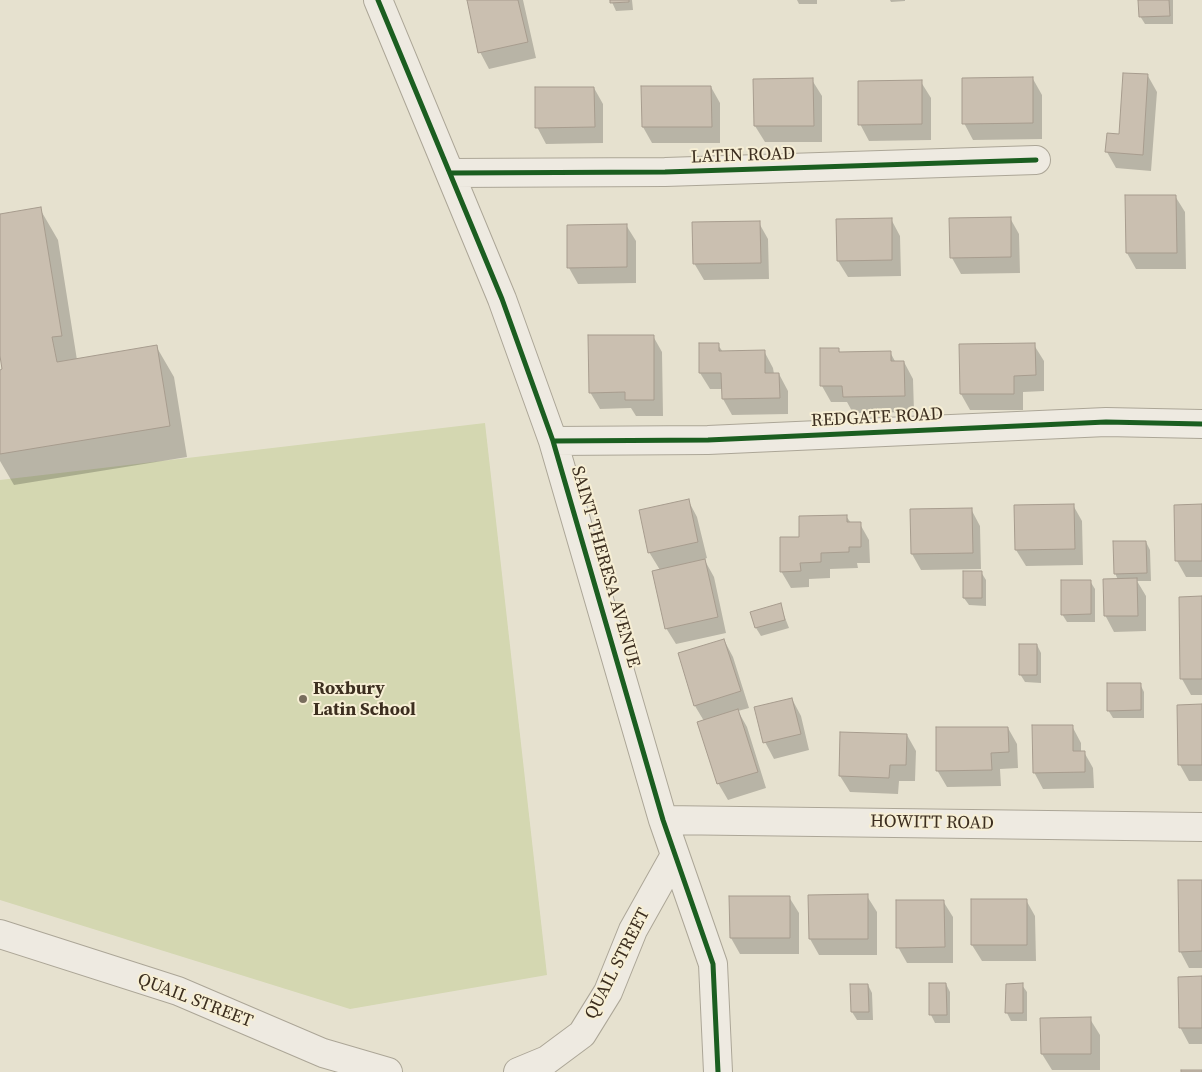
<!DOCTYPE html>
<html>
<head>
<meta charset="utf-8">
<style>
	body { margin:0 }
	canvas { display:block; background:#e6e1cf }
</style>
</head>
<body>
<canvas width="1202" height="1072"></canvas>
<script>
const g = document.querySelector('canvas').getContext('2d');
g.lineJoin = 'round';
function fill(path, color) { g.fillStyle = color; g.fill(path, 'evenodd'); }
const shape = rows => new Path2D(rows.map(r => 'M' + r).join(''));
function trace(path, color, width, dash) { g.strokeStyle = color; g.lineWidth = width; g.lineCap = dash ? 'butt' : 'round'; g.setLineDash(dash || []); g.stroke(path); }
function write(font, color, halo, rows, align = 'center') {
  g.font = font + ' "Source Serif 4",serif'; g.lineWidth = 4; g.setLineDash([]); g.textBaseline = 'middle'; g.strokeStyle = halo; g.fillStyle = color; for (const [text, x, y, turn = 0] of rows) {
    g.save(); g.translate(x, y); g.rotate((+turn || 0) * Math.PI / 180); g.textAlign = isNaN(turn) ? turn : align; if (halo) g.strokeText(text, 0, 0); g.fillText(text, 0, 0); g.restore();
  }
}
fill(shape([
	[485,423,547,975,350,1009,0,900,0,480]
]), '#d4d7b1');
fill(shape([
	[468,0,523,0,536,58,489,69,480,52],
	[611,0,632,0,633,10,616,11],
	[797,0,817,0,817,4,799,4],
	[890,0,905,0,905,1,891,2],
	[1140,0,1173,0,1173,24,1145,24,1140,16],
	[1148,76,1157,92,1151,171,1116,168,1107,152,1108,135,1120,136],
	[1033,79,1042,95,1042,139,973,140,964,123],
	[812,80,822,96,822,142,765,142,755,126],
	[921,82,931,98,931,140,869,141,860,124],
	[711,87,720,103,720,143,652,143,643,127],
	[594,88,603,104,603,143,546,144,537,127],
	[1175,196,1185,212,1186,269,1136,269,1127,253,1126,197],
	[40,209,58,240,77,360,156,346,174,377,187,457,14,485,0,461,0,371,4,370,0,348,0,215],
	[1010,218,1019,234,1020,273,961,274,952,258,951,219],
	[891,219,900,236,901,276,848,277,838,261,838,221],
	[759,223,768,239,769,279,704,280,694,263],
	[626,225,636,241,636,283,578,284,569,268,568,226],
	[653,336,662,352,663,416,636,416,631,408,600,409,590,392],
	[700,345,718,345,723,352,764,351,773,368,774,374,779,374,788,391,788,414,732,415,723,399,723,389,710,389,700,373],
	[1034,345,1044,361,1044,391,1023,392,1023,410,970,410,961,394,960,346],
	[838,349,840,353,890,352,896,363,904,362,913,379,914,412,853,413,847,402,831,402,822,386,821,350],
	[688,500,697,517,707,558,704,559,714,577,726,633,676,644,666,628,660,570,649,552],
	[1073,505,1082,521,1083,565,1026,566,1016,550,1015,506],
	[1202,505,1202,577,1186,577,1177,561],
	[971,509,980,526,981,569,921,570,912,554,911,511],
	[846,516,851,523,860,524,869,540,870,563,857,563,858,568,830,569,830,578,809,579,809,587,791,588,781,571,801,538],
	[1146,542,1150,550,1151,581,1137,581,1146,596,1146,631,1114,632,1105,615,1118,580,1115,573],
	[981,572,986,580,986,606,969,605,964,598],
	[1090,581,1095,589,1095,622,1067,622,1062,614],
	[1180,598,1202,598,1202,695,1191,695,1182,679],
	[780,605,789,628,761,636,756,628],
	[724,640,733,657,749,708,738,711,747,727,766,788,728,800,718,783,704,721,695,706,679,654],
	[1037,645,1041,653,1041,683,1025,682,1020,674],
	[1140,684,1144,692,1144,718,1113,718,1108,710],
	[792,699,801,716,809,750,774,759,765,742],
	[1202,706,1202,781,1189,781,1180,765],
	[1072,726,1081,743,1081,752,1084,752,1093,768,1094,788,1043,789,1034,772],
	[1008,728,1017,744,1018,768,1000,769,1001,786,947,787,937,770],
	[907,735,916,751,915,781,899,781,898,794,850,792,840,776],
	[1202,881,1202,968,1189,968,1180,951],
	[867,896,877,912,877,955,819,955,810,939],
	[789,897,799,913,799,954,740,954,731,938],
	[1026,900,1035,916,1036,961,982,961,972,945,972,901],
	[943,901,953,917,953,963,907,963,898,947],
	[1202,977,1202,1044,1189,1044,1180,1027],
	[946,984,950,992,950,1023,935,1023,931,1015],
	[868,985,872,993,873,1020,857,1020,852,1012,852,986],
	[1022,985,1027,992,1027,1021,1011,1021,1007,1013],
	[1090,1019,1100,1035,1100,1070,1052,1070,1042,1054]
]), '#0003');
const building = shape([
	[467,0,518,0,528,42,478,53,467,0],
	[610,0,629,0,629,2,610,3,610,0],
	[1138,0,1169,0,1170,16,1139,17,1138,0],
	[1123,73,1148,74,1143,155,1105,152,1107,133,1119,134,1123,73],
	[1033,77,1033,123,962,124,962,78,1033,77],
	[813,78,814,126,754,126,753,79,813,78],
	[922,80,922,124,858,125,858,81,922,80],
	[641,86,711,86,712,127,642,127,641,86],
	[535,87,594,87,595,127,535,128,535,87],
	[1125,195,1176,195,1177,253,1126,253,1125,195],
	[41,207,62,336,52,337,57,362,157,345,170,426,0,454,0,370,2,369,0,356,0,214,41,207],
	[1011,217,1011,257,950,258,949,218,1011,217],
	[892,218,892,260,837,261,836,219,892,218],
	[760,221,761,263,693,264,692,222,760,221],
	[627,224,627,267,567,268,567,225,627,224],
	[588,335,654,335,654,400,625,400,625,392,589,393,588,335],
	[699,343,719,343,719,351,765,350,765,373,779,373,780,398,722,399,721,373,699,373,699,343],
	[1035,343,1036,375,1014,376,1014,394,960,394,959,344,1035,343],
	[820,348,839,348,839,352,891,351,891,361,904,361,905,396,843,397,842,386,820,386,820,348],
	[689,499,698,542,648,553,639,510,689,499],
	[1074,504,1075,549,1015,550,1014,505,1074,504],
	[1202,504,1202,561,1175,561,1174,505,1202,504],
	[972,508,973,553,911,554,910,509,972,508],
	[847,515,847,522,861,522,861,547,849,547,849,552,821,553,821,562,800,563,801,571,780,572,780,537,799,537,799,516,847,515],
	[1113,541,1146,541,1147,573,1114,574,1113,541],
	[705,559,718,617,665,629,652,571,705,559],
	[963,571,982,571,982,598,963,598,963,571],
	[1137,578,1138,616,1104,616,1103,579,1137,578],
	[1061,580,1091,580,1091,614,1061,615,1061,580],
	[1202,596,1202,679,1180,679,1179,597,1202,596],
	[781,603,785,620,755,628,750,612,781,603],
	[724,639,741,691,694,706,678,653,724,639],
	[1019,644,1037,644,1037,675,1019,675,1019,644],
	[1107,683,1141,683,1141,710,1107,711,1107,683],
	[792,698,801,734,763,743,754,707,792,698],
	[1202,704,1202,765,1178,765,1177,705,1202,704],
	[738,709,758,772,717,784,697,722,738,709],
	[1032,725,1073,725,1073,751,1085,751,1085,772,1033,773,1032,725],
	[936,727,1008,727,1009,752,991,753,992,770,936,771,936,727],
	[840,732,907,734,906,765,890,765,889,778,839,776,840,732],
	[1178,880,1202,880,1202,951,1179,952,1178,880],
	[868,894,868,939,809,939,808,895,868,894],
	[729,896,790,896,790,938,730,938,729,896],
	[971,899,1027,899,1027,945,971,945,971,899],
	[896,900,944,900,945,947,896,948,896,900],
	[1202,976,1202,1028,1179,1028,1178,977,1202,976],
	[929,983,946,983,947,1015,929,1015,929,983],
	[1023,983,1023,1013,1005,1013,1006,984,1023,983],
	[850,984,868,984,869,1012,851,1012,850,984],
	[1091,1017,1091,1054,1041,1054,1040,1018,1091,1017],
	[1181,1070,1202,1070,1202,1072,1181,1072,1181,1070]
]);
fill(building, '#cabfb0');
trace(building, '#a79c8e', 1);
const minor = shape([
	[378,0,502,299,553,441,663,820,713,964,718,1072],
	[450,173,665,172,1036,160],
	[553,441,708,440,1106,422,1202,424],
	[663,820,1202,827],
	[0,934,178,991,323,1053,388,1072],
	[518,1072,547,1060,582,1034,608,992,633,930,675,855]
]);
trace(minor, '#aca697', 30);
trace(minor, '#eeeae1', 28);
trace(shape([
	[378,0,502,299,553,441,663,820,713,964,718,1072],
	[450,173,665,172,1036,160],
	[553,441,708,440,1106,422,1202,424]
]), '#1b5e20', 5);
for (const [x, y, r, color] of [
	[303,699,5,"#786d5d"]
]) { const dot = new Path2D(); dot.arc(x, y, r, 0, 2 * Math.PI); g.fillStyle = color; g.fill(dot); trace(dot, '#f7efd5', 2); }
write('18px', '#3c2e1f', '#f7efd5', [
	["LATIN ROAD",743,156,-2],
	["REDGATE ROAD",877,418,-3],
	["SAINT THERESA AVENUE",605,567,74],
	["HOWITT ROAD",932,823,1],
	["QUAIL STREET",618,964,-63],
	["QUAIL STREET",195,1001,21]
]);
write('bold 18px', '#3c2e1f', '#f7efd5', [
	["Roxbury",313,689],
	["Latin School",313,710]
], 'left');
</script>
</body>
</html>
